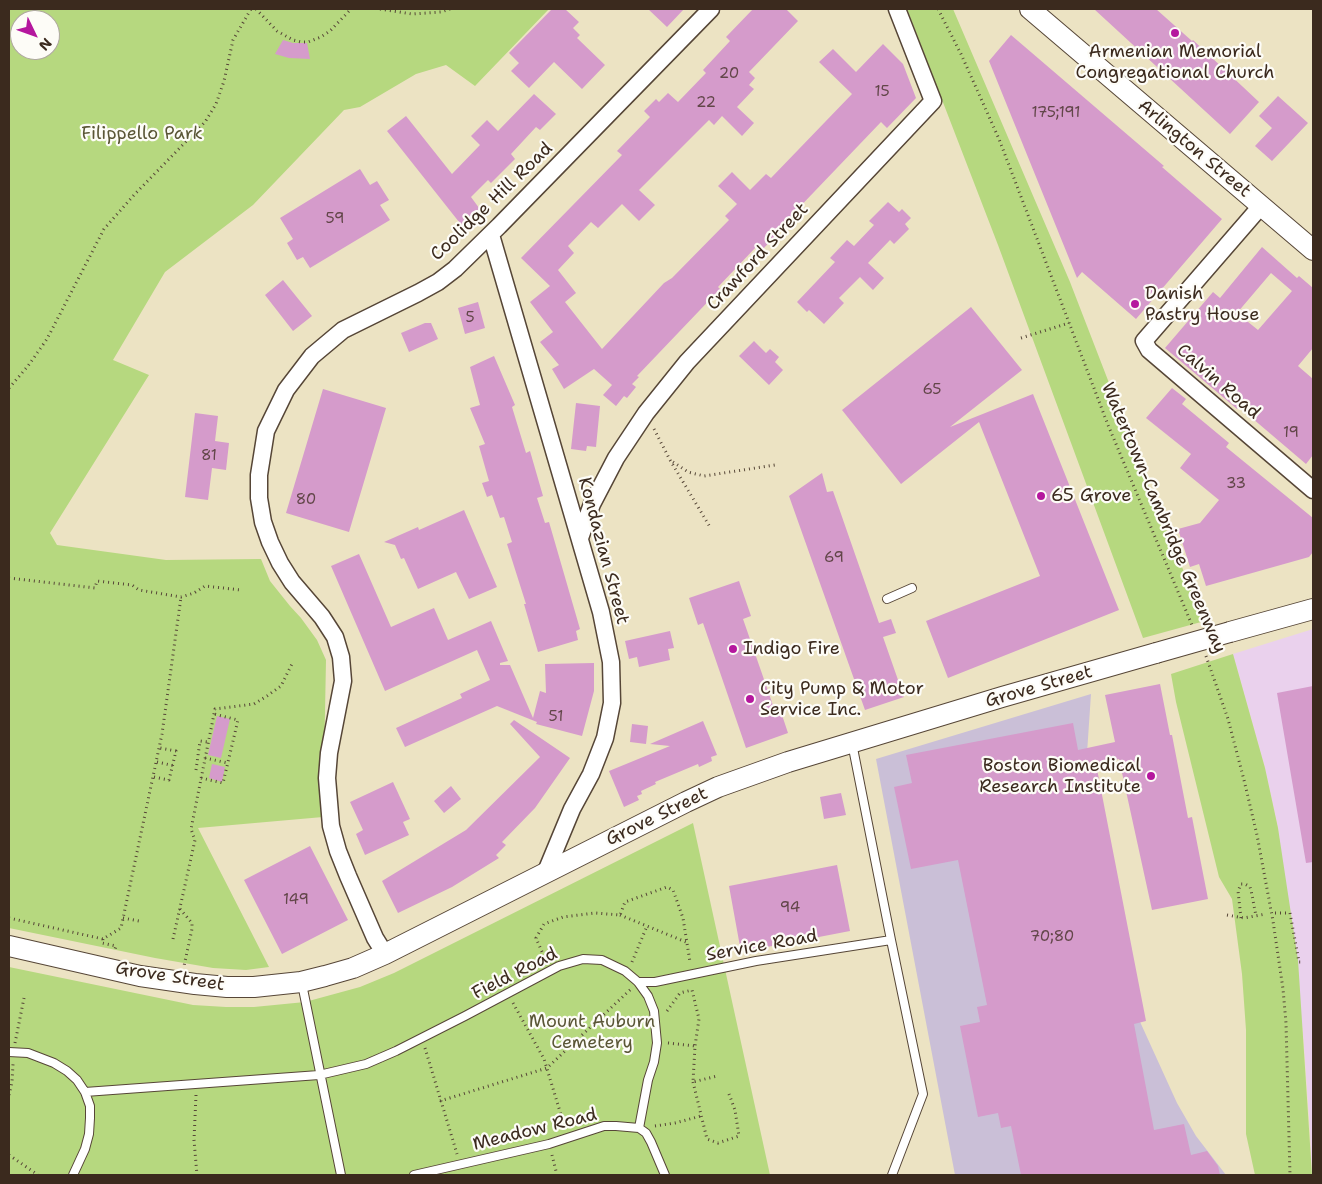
<!DOCTYPE html>
<html>
<head>
<meta charset="utf-8">
<style>
	body { margin:0 }
	#map { position:relative; width:1322px; height:1184px; overflow:hidden; background:#ece3c3; font-family:"Shantell Sans",sans-serif }
	canvas { display:block }
	.frame { position:absolute; inset:0; border:10px solid #3b2a1e; pointer-events:none }
	.north { position:absolute; left:10px; top:10px; width:50px; height:50px; box-sizing:border-box; background:#fdfcf7; border:1px solid #afa8a0; border-radius:50%; rotate:132deg; font-size:14px; font-weight:700; line-height:20px; text-align:center; color:#3b2a1e }
	.north::after { content:''; display:block; margin:auto; width:18px; height:22px; background:#b5179e; clip-path:polygon(50% 0,100% 100%,50% 72%,0 100%) }
</style>
</head>
<body>
<div id="map">
<canvas width="1322" height="1184"></canvas>
<div class="frame"></div>
<div class="north">N</div>
</div>
<script>
const g = document.querySelector('canvas').getContext('2d');
g.lineJoin = 'round';
function fill(path, color) { g.fillStyle = color; g.fill(path, 'evenodd'); }
const shape = rows => new Path2D(rows.map(r => 'M' + r).join(''));
function trace(path, color, width, dash) { g.strokeStyle = color; g.lineWidth = width; g.lineCap = dash ? 'butt' : 'round'; g.setLineDash(dash || []); g.stroke(path); }
function write(font, color, halo, rows, align = 'center') {
  g.font = font + ' "Shantell Sans",sans-serif'; g.lineWidth = 4.5; g.setLineDash([]); g.textBaseline = 'middle'; g.strokeStyle = halo; g.fillStyle = color; for (const [text, x, y, turn = 0] of rows) {
    g.save(); g.translate(x, y); g.rotate((+turn || 0) * Math.PI / 180); g.textAlign = isNaN(turn) ? turn : align; if (halo) g.strokeText(text, 0, 0); g.fillText(text, 0, 0); g.restore();
  }
}
fill(shape([
	[1313,629,1313,1175,1312,1175,1310,1132,1303,1033,1278,828,1265,768,1233,654]
]), '#ead1ed');
fill(shape([
	[1091,694,1086,768,1126,991,1177,1103,1196,1136,1226,1175,955,1175,876,759]
]), '#cabfd7');
fill(shape([
	[9,9,549,9,475,86,446,65,416,74,360,107,344,110,253,205,165,272,113,360,149,375,50,533,57,545,166,560,261,559,270,581,290,606,301,618,317,640,326,660,323,817,198,828,269,967,246,970,213,968,155,958,9,928],
	[20,20,50,20,50,50,20,50],
	[907,9,953,9,1070,282,1162,520,1196,600,1212,619,1143,638,998,245],
	[1233,654,1265,768,1278,828,1298,960,1312,1175,1255,1175,1246,1134,1246,1030,1242,974,1232,899,1219,877,1176,702,1171,674],
	[693,823,770,1175,9,1175,9,967,193,1005,226,1007,254,1007,305,1002,360,987,394,973]
]), '#b6d87f');
fill(shape([
	[552,9,565,9,579,22,573,28,580,35,577,38,605,65,582,89,554,62,529,88,511,71,519,63,509,53],
	[648,9,684,9,667,27],
	[753,9,786,9,798,21,749,72,755,78,749,85,754,89,737,107,754,123,742,136,722,116,714,125,709,120,639,190,655,205,639,221,622,204,598,228,591,222,568,246,574,253,558,270,576,293,565,302,602,349,664,283,672,278,729,220,725,216,737,204,718,186,732,172,750,190,766,174,771,178,852,94,819,62,833,49,856,72,883,44,903,64,916,98,887,128,881,122,792,215,794,217,761,251,756,247,718,287,720,289,637,376,639,377,632,384,636,387,627,398,624,396,616,406,603,395,612,385,594,369,564,389,552,369,559,365,540,342,553,332,530,302,550,286,521,258,622,155,617,151,650,117,644,111,656,99,659,102,668,93,678,102,706,73,703,70,730,41,726,37],
	[1094,9,1156,9,1192,41,1193,40,1259,102,1230,134],
	[1011,35,1164,166,1162,167,1222,219,1136,319,1082,272,1077,278,989,61],
	[283,40,293,43,307,43,310,59,289,58,275,54],
	[534,94,556,114,540,130,536,127,511,154,515,159,491,183,488,180,471,197,482,212,463,227,387,131,406,116,452,174,480,145,471,136,487,120,498,131],
	[1278,96,1308,123,1272,161,1255,146,1272,128,1259,116],
	[360,169,370,185,377,181,389,200,380,205,390,220,310,268,303,257,297,260,287,243,293,239,280,218],
	[888,202,899,212,902,209,911,218,905,224,909,229,894,244,890,240,868,263,884,278,873,290,860,277,839,298,844,303,824,324,809,310,807,312,797,302,835,262,830,258,847,240,854,246,874,225,869,221],
	[1262,247,1297,278,1299,276,1313,288,1313,348,1298,366,1313,379,1313,455,1306,464,1239,407,1237,409,1165,348,1213,292,1220,298],
	[1271,273,1292,291,1258,330,1237,313],
	[283,280,312,316,293,331,265,295],
	[478,302,485,328,465,334,458,308],
	[971,307,1022,370,950,427,1033,394,1119,610,948,678,926,621,1040,576,979,422,901,484,842,410],
	[425,323,431,323,438,339,409,352,401,333],
	[754,341,766,353,770,349,779,357,775,362,783,370,769,385,739,356],
	[494,356,515,405,512,407,526,453,530,451,543,496,537,498,545,523,549,522,580,629,576,631,578,640,538,652,524,604,526,604,507,544,512,542,504,517,500,518,492,495,487,497,482,483,489,481,479,446,485,444,470,408,480,405,470,367],
	[1172,388,1186,399,1182,404,1229,443,1226,447,1313,518,1313,552,1309,557,1206,586,1199,564,1190,567,1178,529,1200,523,1219,500,1180,468,1191,454,1146,418],
	[323,389,386,408,349,532,286,513],
	[576,403,600,406,596,447,587,446,586,451,571,449],
	[195,413,218,416,215,441,229,443,226,470,212,468,208,500,185,497],
	[822,473,827,492,833,491,879,623,891,619,896,633,883,637,904,697,865,710,789,496],
	[464,510,497,587,469,599,456,572,418,589,404,558,401,559,395,545,384,542,418,527,419,530],
	[359,554,391,627,434,608,448,640,491,621,508,661,500,663,500,665,510,665,533,718,540,691,546,693,545,664,594,663,594,691,582,736,536,724,537,722,497,706,405,747,396,728,462,698,460,694,490,680,477,650,385,691,331,566],
	[739,581,751,616,743,619,776,714,781,712,788,733,746,748,703,623,698,625,689,598],
	[670,631,674,648,668,649,670,660,639,667,637,657,629,659,625,641],
	[1160,684,1170,735,1172,735,1188,818,1192,817,1208,899,1152,910,1119,759,1096,764,1146,1021,1134,1024,1154,1130,1184,1124,1191,1155,1207,1151,1218,1166,1220,1175,1021,1175,1011,1126,1001,1128,998,1113,978,1117,960,1026,980,1022,977,1007,987,1005,958,860,911,869,894,787,912,783,906,755,1073,723,1078,750,1115,742,1105,695],
	[1313,686,1313,862,1306,863,1277,693],
	[217,716,230,719,221,758,208,755],
	[514,720,570,758,535,808,502,842,506,845,496,855,499,858,452,887,398,913,382,881,466,830,540,757,510,724],
	[703,721,717,755,711,757,712,761,699,767,698,764,655,782,656,784,641,791,642,794,637,796,639,800,624,807,609,771,670,746,650,744],
	[632,724,648,726,646,744,630,742],
	[212,764,225,767,222,782,209,778],
	[393,782,410,819,403,822,409,835,365,855,356,834,363,830,350,802],
	[451,786,461,799,444,813,434,801],
	[841,793,846,815,824,819,820,797],
	[310,846,348,920,282,954,244,880],
	[837,865,850,931,741,952,729,886]
]), '#d59bcb');
const service = shape([
	[887,599,912,588],
	[852,743,891,940,923,1094,892,1175],
	[638,982,655,982,756,961,891,940],
	[302,984,341,1175],
	[9,1052,28,1053,54,1063,67,1071,77,1080,85,1092,90,1106,90,1118,89,1134,85,1149,73,1175],
	[85,1092,319,1075,366,1064,396,1051,465,1016,559,966,583,959,602,960,625,971,638,982,648,996,654,1011,657,1043,654,1062,648,1080,639,1128],
	[414,1175,549,1144,604,1126,616,1126,639,1128,646,1133,651,1142,665,1175]
]);
const minor = shape([
	[1261,206,1144,341,1149,350,1313,490],
	[491,235,601,612,611,662,612,703,605,738,591,774,572,809,545,874],
	[580,538,592,504,616,458,646,413,687,362,933,101,897,9],
	[385,954,375,938,348,876,338,851,331,826,327,778,329,753,343,681,341,657,335,637,322,617,292,582,280,563,270,542,263,522,259,498,259,475,266,431,286,390,312,356,343,330,418,293,438,282,455,269,499,226,711,9]
]);
const tertiary = shape([
	[1030,9,1313,250],
	[1230,632,1313,609],
	[9,946,140,976,195,984,227,987,254,987,301,982,325,976,353,968,385,954,686,802,718,787,788,762,1002,697,1156,653]
]);
trace(service, '#564637', 10);
trace(minor, '#564637', 19);
trace(tertiary, '#564637', 22);
trace(shape([
	[256,9,277,31,293,40,301,42,308,42,321,37,330,31,351,9],
	[380,9,412,14,441,12,450,9],
	[938,9,961,54,999,139,1108,425,1192,625],
	[1021,338,1069,323],
	[9,388,28,366,47,339,104,229,134,195,205,122,216,104,224,81,233,40,251,9],
	[654,429,670,460,710,527],
	[673,462,688,472,704,476,775,465],
	[9,578,95,588,97,581,132,585,139,590,181,597,194,593,205,586,241,590],
	[1206,656,1228,719,1244,780,1257,835,1273,921,1283,989,1286,1023,1290,1175],
	[205,758,228,763],
	[157,762,175,766],
	[196,770,200,741,208,742],
	[154,777,169,780,176,751,160,748],
	[201,778,223,783,238,720,214,714],
	[180,909,192,923,192,929,184,966],
	[1275,913,1290,913,1299,962,1302,962],
	[620,915,686,942],
	[1227,915,1244,918,1266,914],
	[9,918,103,939,121,928,162,734,181,597],
	[123,918,139,921],
	[1241,918,1238,891,1241,884,1245,884,1250,887,1251,890,1256,916],
	[103,939,102,943,116,946,114,952],
	[173,939,195,840,191,829,215,709,254,704,267,696,281,686,292,664],
	[546,961,536,938,544,924,563,917,595,913,620,915,625,902,667,887,673,890,683,918,690,962],
	[632,962,647,926],
	[513,1003,544,1059,565,1128],
	[667,1011,680,993,692,990,699,1019,695,1046],
	[15,1043,24,998],
	[668,1043,695,1046,693,1082,717,1076],
	[425,1048,457,1154],
	[693,1082,707,1139,718,1143,739,1136,735,1110,729,1094],
	[9,1095,12,1082,13,1064],
	[196,1095,194,1140,197,1175],
	[440,1101,547,1068,631,989],
	[655,1126,675,1123,701,1116],
	[9,1155,38,1175],
	[552,1155,557,1175]
]), '#564637', 3, [1, 4]);
trace(service, '#fff', 8);
trace(minor, '#fff', 16);
trace(tertiary, '#fff', 20);
const tertiaryBridge = shape([
	[1156,653,1230,632]
]);
trace(tertiaryBridge, '#564637', 22, []);
trace(tertiaryBridge, '#fff', 20);
for (const [x, y, r, color] of [
	[1175,33,5,"#b5179e"],
	[1135,304,5,"#b5179e"],
	[1041,496,5,"#b5179e"],
	[733,649,5,"#b5179e"],
	[750,699,5,"#b5179e"],
	[1151,776,5,"#b5179e"]
]) { const dot = new Path2D(); dot.arc(x, y, r, 0, 2 * Math.PI); g.fillStyle = color; g.fill(dot); trace(dot, '#fdfcf7', 2); }
write('15px', '#624649', null, [
	["20",729,74],
	["15",882,92],
	["22",706,103],
	["175;191",1056,113],
	["59",335,219],
	["5",470,318],
	["65",932,390],
	["19",1291,433],
	["81",209,456],
	["33",1236,484],
	["80",306,500],
	["69",834,558],
	["51",556,717],
	["149",296,900],
	["94",790,908],
	["70;80",1052,937]
]);
write('18px', '#3b2a1e', '#fdfcf7', [
	["Armenian Memorial",1175,52,"center"],
	["Congregational Church",1175,73,"center"],
	["Danish",1145,294],
	["Pastry House",1145,315],
	["65 Grove",1051,496],
	["Indigo Fire",743,649],
	["City Pump & Motor",760,689],
	["Service Inc.",760,710],
	["Boston Biomedical",1141,766,"right"],
	["Research Institute",1141,787,"right"]
], 'left');
write('18px', '#5a5636', '#fdfcf7', [
	["Filippello Park",142,134],
	["Mount Auburn",592,1022],
	["Cemetery",592,1043]
]);
write('18px', '#3b2a1e', '#fdfcf7', [
	["Arlington Street",1194,149,40],
	["Coolidge Hill Road",492,202,-44],
	["Crawford Street",758,257,-47],
	["Calvin Road",1218,382,41],
	["Watertown-Cambridge Greenway",1163,518,67],
	["Kondazian Street",603,551,75],
	["Grove Street",1039,687,-16],
	["Grove Street",657,817,-26],
	["Service Road",762,946,-10],
	["Field Road",515,974,-27],
	["Grove Street",170,977,9],
	["Meadow Road",535,1130,-14]
]);
</script>
</body>
</html>
